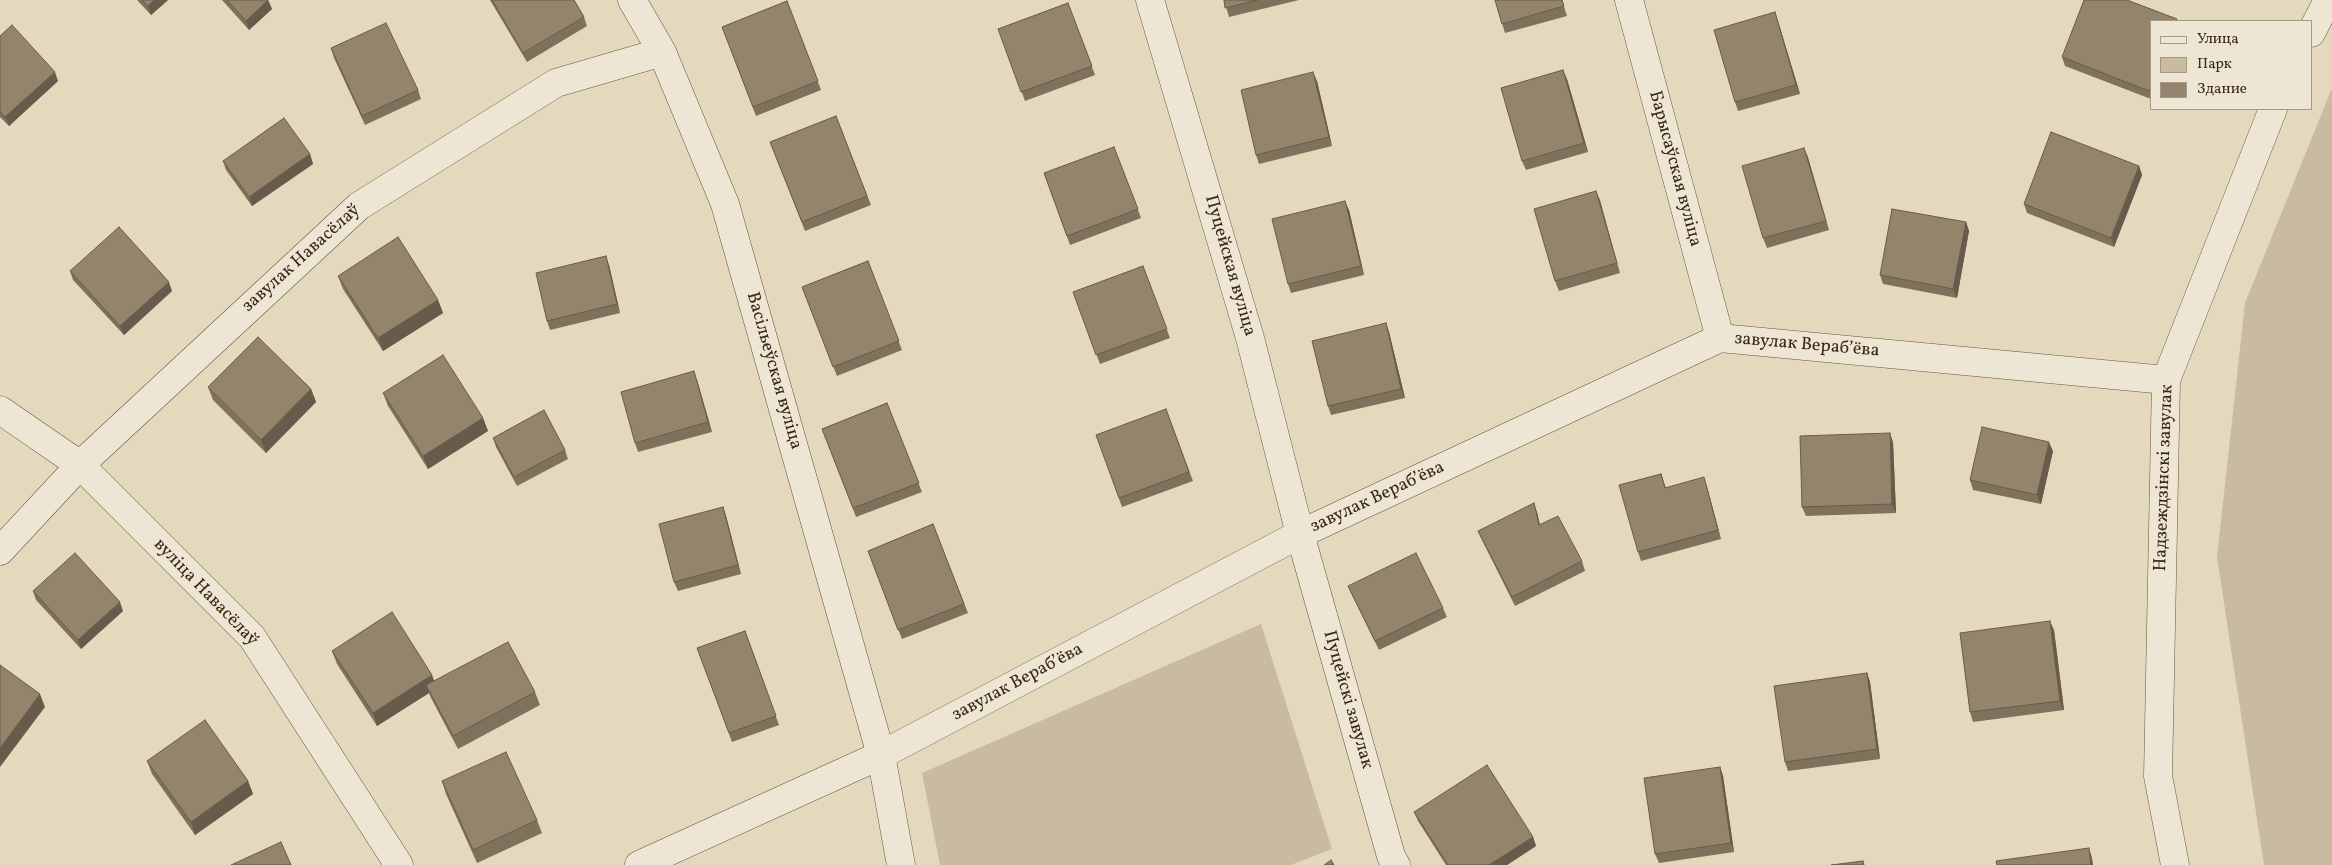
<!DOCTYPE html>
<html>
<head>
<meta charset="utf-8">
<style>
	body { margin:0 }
	#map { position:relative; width:2332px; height:865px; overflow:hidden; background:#e5d9bd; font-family:Vollkorn,serif }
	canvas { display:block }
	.legend { position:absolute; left:2150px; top:20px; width:162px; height:90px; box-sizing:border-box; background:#eee6d4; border:1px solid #a69a87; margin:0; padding:6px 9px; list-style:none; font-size:15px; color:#3b2813 }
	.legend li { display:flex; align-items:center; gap:10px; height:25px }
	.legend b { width:25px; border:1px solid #a69a87 }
</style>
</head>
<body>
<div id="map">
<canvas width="2332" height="865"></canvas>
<ul class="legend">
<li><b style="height:6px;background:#eee6d4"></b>Улица</li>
<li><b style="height:14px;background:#c8bba0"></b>Парк</li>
<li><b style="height:14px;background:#93846b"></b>Здание</li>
</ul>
</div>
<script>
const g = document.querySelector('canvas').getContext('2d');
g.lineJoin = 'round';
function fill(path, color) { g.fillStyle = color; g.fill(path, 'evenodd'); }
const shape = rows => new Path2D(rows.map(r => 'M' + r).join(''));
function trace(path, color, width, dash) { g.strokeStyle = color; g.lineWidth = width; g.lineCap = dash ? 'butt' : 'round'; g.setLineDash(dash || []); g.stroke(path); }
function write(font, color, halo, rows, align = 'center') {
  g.font = font + ' Vollkorn,serif'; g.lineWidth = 4; g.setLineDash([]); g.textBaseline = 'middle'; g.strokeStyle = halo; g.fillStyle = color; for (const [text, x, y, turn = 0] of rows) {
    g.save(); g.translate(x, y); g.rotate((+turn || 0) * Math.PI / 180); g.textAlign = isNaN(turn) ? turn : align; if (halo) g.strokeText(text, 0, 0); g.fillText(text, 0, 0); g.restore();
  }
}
fill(shape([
	[2332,88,2332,865,2264,865,2217,557,2245,303],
	[1261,624,1332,849,1291,865,940,865,922,773]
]), '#c8bba0');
const minor = shape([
	[632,0,662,52,725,204,881,755,901,865],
	[1150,0,1250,338,1300,534,1391,856,1396,865],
	[1629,0,1720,338],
	[2311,33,2328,0],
	[0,410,80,465,252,637,399,865],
	[0,551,80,465,359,206,556,83,662,52],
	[639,865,881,755,1300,534,1720,338,2166,380],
	[2175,865,2158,776,2166,380,2273,109]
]);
trace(minor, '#66543e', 29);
trace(minor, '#eee6d4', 28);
fill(shape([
	[137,0,168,0,151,15],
	[222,0,268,0,272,9,249,30],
	[490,0,574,0,584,17,587,26,527,62],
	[1224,0,1299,0,1229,17],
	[1495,0,1562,0,1567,16,1505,33],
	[787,1,821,90,756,116,722,27],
	[1068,3,1095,75,1025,101,998,29],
	[1775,12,1800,94,1738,111,1735,102],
	[2151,21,2151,99,2065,66,2062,57],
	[0,36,58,81,9,126,0,117],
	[331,48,418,90,421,99,365,125,334,58],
	[1567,79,1588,152,1526,170,1522,161],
	[1317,81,1332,146,1259,164,1256,155],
	[836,116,871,205,805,231,770,142],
	[1114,147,1141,218,1070,245,1044,173],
	[1804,148,1829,230,1767,248,1763,238],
	[310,154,313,164,252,206,226,170,223,161],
	[2139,166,2142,175,2114,247,2027,213,2024,204],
	[1596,191,1620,273,1559,291,1555,281],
	[1349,210,1364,275,1291,293,1288,284],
	[1966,222,1969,231,1957,298,1883,284,1880,275],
	[868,261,902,350,837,376,802,287],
	[609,265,620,313,550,330,547,321],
	[1143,266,1170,338,1100,364,1073,292],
	[70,271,172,291,124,335,73,280],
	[338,276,438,300,443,313,383,351,343,289],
	[1386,323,1389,332,1405,398,1331,415,1328,406],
	[697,380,712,432,638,452,635,443],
	[208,387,311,389,316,402,266,453,213,400],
	[383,393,483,418,488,431,428,469,388,406],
	[887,403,922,492,856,517,822,429],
	[1166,409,1193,481,1122,507,1096,435],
	[493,438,565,450,568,459,517,486,496,447],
	[1893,442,1896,513,1806,516,1802,507],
	[2053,451,2041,504,1973,490,1970,480],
	[1661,474,1666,488,1707,487,1721,539,1641,561,1638,552],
	[723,507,726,516,741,574,678,591,674,582],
	[1537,512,1540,525,1582,561,1585,571,1515,606,1482,540,1478,531],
	[933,524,968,613,902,639,868,551],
	[1348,586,1443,608,1447,617,1379,650,1352,595],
	[33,591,123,611,81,649,36,600],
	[2054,630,2064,710,1973,722,1970,712],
	[745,631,779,725,732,742,697,648],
	[332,651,434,681,535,692,540,705,458,749,431,698,429,693,377,726,337,664],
	[1867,673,1870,682,1880,759,1788,771,1785,762],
	[147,761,248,781,253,794,195,835,152,774],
	[1720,767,1723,776,1734,852,1659,863,1655,854],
	[442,781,537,820,542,833,477,863,446,794],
	[1414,812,1533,837,1536,846,1507,865,1446,865,1418,821]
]), '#7e725c');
fill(shape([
	[154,0,168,0,151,15,148,6],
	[268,0,272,9,249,30,246,21],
	[1775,12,1778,21,1800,94,1796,85],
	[1563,70,1567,79,1588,152,1584,143],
	[55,72,58,81,9,126,5,117],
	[1313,72,1317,81,1332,146,1329,137],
	[1804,148,1808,157,1829,230,1826,221],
	[310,154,313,164,252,206,249,197],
	[2139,166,2142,175,2114,247,2111,238],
	[1596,191,1600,200,1620,273,1617,263],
	[1345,201,1349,210,1364,275,1361,266],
	[1966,222,1969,231,1957,298,1953,289],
	[606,256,609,265,620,313,617,304],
	[169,282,172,291,124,335,120,326],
	[438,300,443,313,383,351,378,338],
	[1386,323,1389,332,1405,398,1401,389],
	[694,371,697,380,712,432,708,422],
	[311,389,316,402,266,453,261,440],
	[483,418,488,431,428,469,423,456],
	[1890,433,1893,442,1896,513,1892,504],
	[2049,442,2053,451,2041,504,2037,495],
	[1704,477,1707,487,1721,539,1718,530],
	[1534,503,1537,512,1542,535,1539,525],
	[723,507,726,516,741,574,738,565],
	[120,602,123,611,81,649,78,640],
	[2050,621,2054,630,2064,710,2060,701],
	[1867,673,1870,682,1880,759,1877,749],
	[432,675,437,688,426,685,429,693,377,726,373,713],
	[40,694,45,707,0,767,0,748],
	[1720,767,1723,776,1734,852,1731,843],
	[248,781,253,794,195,835,191,822],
	[1533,837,1536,846,1507,865,1489,865],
	[2089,848,2092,858,2093,865,2091,865]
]), '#675c4b');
const building = shape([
	[142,0,154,0,148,6,142,0],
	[227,0,268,0,246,21,227,0],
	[492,0,574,0,584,17,523,53,492,0],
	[1224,0,1258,0,1225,8,1224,0],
	[1495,0,1562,0,1564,6,1502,24,1495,0],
	[2084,0,2127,0,2177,19,2176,21,2151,21,2151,86,2149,91,2062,57,2084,0],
	[787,1,818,81,753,107,722,27,787,1],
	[1068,3,1092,66,1021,92,998,29,1068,3],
	[1775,12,1796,85,1735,102,1714,30,1775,12],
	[386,23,418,90,362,116,331,48,386,23],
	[12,25,55,72,5,117,0,111,0,36,12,25],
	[1563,70,1584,143,1522,161,1501,88,1563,70],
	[1313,72,1329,137,1256,155,1241,90,1313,72],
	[836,116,867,196,802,222,770,142,836,116],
	[284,118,310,154,249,197,223,161,284,118],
	[2051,132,2139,166,2111,238,2024,204,2051,132],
	[1114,147,1138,209,1067,236,1044,173,1114,147],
	[1804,148,1826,221,1763,238,1742,166,1804,148],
	[1596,191,1617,263,1555,281,1534,209,1596,191],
	[1345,201,1361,266,1288,284,1272,219,1345,201],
	[1892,209,1966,222,1953,289,1880,275,1892,209],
	[119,227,169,282,120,326,70,271,119,227],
	[398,237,438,300,378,338,338,276,398,237],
	[606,256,617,304,547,321,536,273,606,256],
	[868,261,899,341,833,367,802,287,868,261],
	[1143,266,1167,329,1096,355,1073,292,1143,266],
	[1386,323,1401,389,1328,406,1312,341,1386,323],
	[258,337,311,389,261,440,208,387,258,337],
	[443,355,483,418,423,456,383,393,443,355],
	[694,371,708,422,635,443,621,392,694,371],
	[887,403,919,483,853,508,822,429,887,403],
	[1166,409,1189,472,1119,498,1096,435,1166,409],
	[544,410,565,450,514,477,493,438,544,410],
	[1982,427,2049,442,2037,495,1970,480,1982,427],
	[1890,433,1892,504,1802,507,1800,436,1890,433],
	[1661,474,1665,488,1704,477,1718,530,1638,552,1619,485,1661,474],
	[1534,503,1539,525,1558,516,1582,561,1512,597,1478,531,1534,503],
	[723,507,738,565,674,582,659,524,723,507],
	[933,524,964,604,898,630,868,551,933,524],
	[75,553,120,602,78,640,33,591,75,553],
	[1416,553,1443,608,1375,641,1348,586,1416,553],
	[392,612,432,675,373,713,332,651,392,612],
	[2050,621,2060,701,1970,712,1960,633,2050,621],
	[745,631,776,716,729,733,697,648,745,631],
	[508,642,535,692,453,736,426,685,508,642],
	[0,665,40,694,0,748,0,665],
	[1867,673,1877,749,1785,762,1774,686,1867,673],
	[205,720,248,781,191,822,147,761,205,720],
	[506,752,537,820,473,850,442,781,506,752],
	[1487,765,1533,837,1489,865,1448,865,1414,812,1487,765],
	[1720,767,1731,843,1655,854,1644,778,1720,767],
	[281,842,291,865,231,865,281,842],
	[2089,848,2091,865,1997,865,1996,861,2089,848],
	[1331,860,1334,865,1324,865,1331,860],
	[1863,861,1864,865,1831,865,1863,861]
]);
fill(building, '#93846b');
trace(building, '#675c4b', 1);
write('18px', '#3b2813', '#eee6d4', [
	["Барысаўская вуліца",1674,169,75],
	["завулак Навасёлаў",302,259,-42],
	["Пуцейская вуліца",1229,266,74],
	["завулак Верабʼёва",1807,346,5],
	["Васільеўская вуліца",773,371,74],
	["Надзеждзінскі завулак",2165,478,-88],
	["завулак Верабʼёва",1378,498,-25],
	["вуліца Навасёлаў",205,593,46],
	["завулак Верабʼёва",1018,683,-28],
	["Пуцейскі завулак",1347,700,74]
]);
</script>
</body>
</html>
